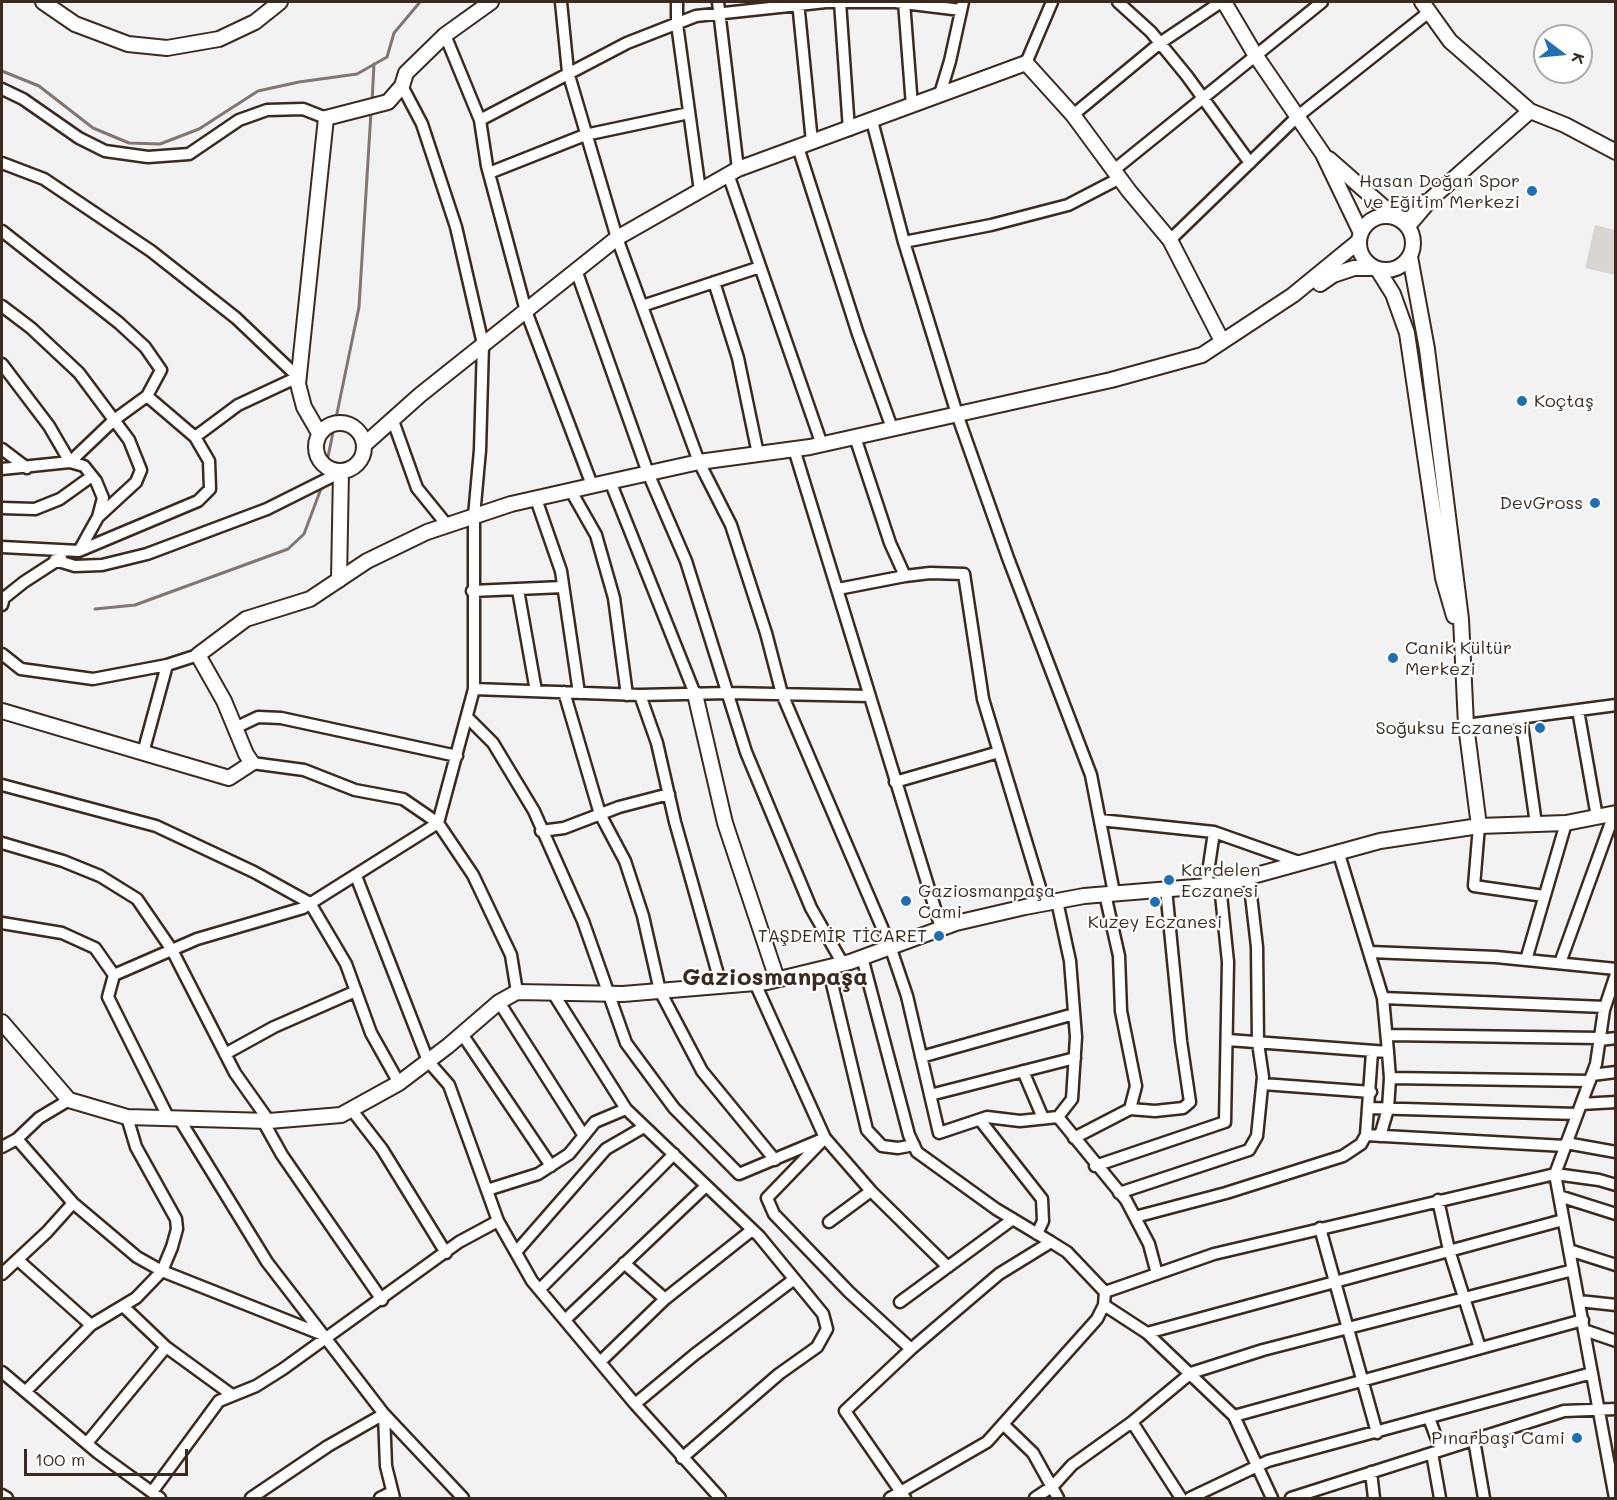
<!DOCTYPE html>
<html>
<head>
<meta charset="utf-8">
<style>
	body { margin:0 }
	#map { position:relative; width:1617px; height:1500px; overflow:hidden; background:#f3f2f2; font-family:Mali,sans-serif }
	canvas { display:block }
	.frame { position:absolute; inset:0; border:3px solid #3b2a1e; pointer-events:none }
	.north { position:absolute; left:1533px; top:24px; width:60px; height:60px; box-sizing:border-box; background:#fff; border:2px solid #b1aaa5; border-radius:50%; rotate:106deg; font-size:16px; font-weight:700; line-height:24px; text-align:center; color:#3b2a1e }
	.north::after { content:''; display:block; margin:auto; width:21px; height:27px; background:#1f6fb2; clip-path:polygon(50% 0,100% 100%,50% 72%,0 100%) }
	.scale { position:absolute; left:24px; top:1449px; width:164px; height:27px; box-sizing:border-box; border:3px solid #3b2a1e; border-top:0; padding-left:8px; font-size:18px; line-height:21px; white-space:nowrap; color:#3b2a1e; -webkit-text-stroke:4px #fff; paint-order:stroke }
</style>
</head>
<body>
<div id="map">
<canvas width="1617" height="1500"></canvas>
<div class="frame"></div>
<div class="north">K</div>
<div class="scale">100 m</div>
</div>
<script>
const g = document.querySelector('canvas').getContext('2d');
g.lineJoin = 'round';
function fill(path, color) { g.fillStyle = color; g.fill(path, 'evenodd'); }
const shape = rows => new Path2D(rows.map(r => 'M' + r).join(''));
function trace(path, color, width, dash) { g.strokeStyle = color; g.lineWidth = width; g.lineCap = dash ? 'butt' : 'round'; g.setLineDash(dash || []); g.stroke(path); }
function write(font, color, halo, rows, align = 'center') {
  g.font = font + ' Mali,sans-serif'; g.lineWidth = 4.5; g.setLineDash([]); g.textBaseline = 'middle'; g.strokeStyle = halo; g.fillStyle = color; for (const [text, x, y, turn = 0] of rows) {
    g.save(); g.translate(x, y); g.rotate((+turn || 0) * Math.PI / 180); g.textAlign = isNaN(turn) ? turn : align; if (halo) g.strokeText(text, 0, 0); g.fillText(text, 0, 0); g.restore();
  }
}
fill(shape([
	[1595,225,1615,230,1615,275,1585,268]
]), '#d8d5d2');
trace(shape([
	[2,71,39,86,93,128,129,143,160,144,199,129,258,91,299,82,357,74,387,57,394,33,420,2],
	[372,102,374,64],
	[324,476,359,307,371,112],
	[95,609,135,605,288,549,304,534,322,486]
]), '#827770', 3);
const street = shape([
	[561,2,568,72,617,238,699,462,731,525,766,633,782,694,890,946,907,996,939,1133,987,1117,1020,1121,1058,1117],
	[677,2,677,24,700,191],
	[718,2,738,169],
	[798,2,812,142],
	[840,2,849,130],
	[904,2,912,106],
	[1118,2,1151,32,1187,76,1250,163],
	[445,35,480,120,487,166,526,311,592,485],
	[1026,63,1052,2],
	[402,86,422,124,456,227,483,344,480,450,474,516,474,689,438,823,473,875,511,955,517,992],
	[2,89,23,99,79,138,105,151,148,157,189,154,239,120,267,110,303,109,326,118],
	[940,94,950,61,963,2],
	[1073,115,1160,43,1221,2],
	[480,120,627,43,696,16,826,2,895,2,961,10],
	[872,121,904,242,957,414,1008,558,1091,775,1114,893],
	[798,147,858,334,892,428],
	[2,163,44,179,151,251,236,318,298,377,238,405,195,437],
	[1114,170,1322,2],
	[489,173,585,135,689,113],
	[728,174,822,445],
	[2,231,119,323,145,347,161,370,147,396,114,420,70,462,49,426,2,364],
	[1170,240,1298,116,1429,12],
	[904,242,991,225,1068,205,1120,178],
	[576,270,648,473,686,561,746,752,811,908,843,964],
	[714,282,738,358,758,454],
	[2,306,31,328,79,373,129,440,141,470,136,482,98,517],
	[642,306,760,267],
	[392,418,417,488,447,525],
	[855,437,890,543,905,576,930,573,964,574,983,699,1045,904],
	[2,449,27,468],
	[794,449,941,928],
	[2,469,70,462,84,466,96,481,103,498,98,517,79,551],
	[610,481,695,694],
	[571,491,596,535,614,598,627,695],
	[536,499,561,571,579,693],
	[2,508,35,509,60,499,92,476],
	[2,547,79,551,198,501,210,489,209,461,195,437,147,396],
	[55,560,75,566,102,565,147,554,267,509,341,472],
	[838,589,905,576],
	[518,590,536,691],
	[472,591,563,587],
	[2,605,4,598,24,582,61,558],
	[2,654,21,669,93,679,167,665,198,655],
	[474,689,640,695,728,693,870,696],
	[564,692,600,814,625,861,643,916,660,991,702,1071,775,1160],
	[640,695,657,743,675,822,721,985],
	[1578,710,1597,817],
	[467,717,493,743,534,811,583,921,626,1043,674,1108,739,1174,825,1138],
	[1521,718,1536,824],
	[1466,725,1616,705],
	[235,728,258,717,281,718,457,756],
	[143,753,167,665],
	[895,782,999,752],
	[2,785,156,826,254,872,310,903,346,964,371,1033,399,1083],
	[1100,820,1214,832,1206,886],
	[1479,826,1474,886,1544,896],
	[541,831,564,828,619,807,669,794],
	[1214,832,1299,862],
	[2,843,63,861,100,876,137,899,172,950,235,1073,269,1121],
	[356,876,428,1061,449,1085,498,1221,532,1281,635,1404,720,1498],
	[1057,901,1070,961,1076,1037,1072,1099,1058,1117,1126,1200,1149,1244,1157,1274],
	[2,923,62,933,95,948,114,975,197,939,303,908,438,823,403,799,355,790,304,770,252,763],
	[1370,952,1496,957,1616,969],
	[862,957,909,1135,917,1152,996,1209,1051,1242],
	[1526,960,1566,823],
	[1560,963,1614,814],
	[828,967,867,1130,882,1146,898,1148,914,1145],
	[114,975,108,997,169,1119],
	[755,983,825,1138,871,1191,948,1267],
	[553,993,626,1109,759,1236,823,1314,827,1329,817,1347,779,1374,682,1458],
	[1383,998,1605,1007],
	[499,1002,584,1136],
	[462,1034,551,1166],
	[1388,1035,1600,1038],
	[1228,1040,1388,1052,1383,998,1338,851],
	[1600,1040,1616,1038],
	[225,1054,274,1027,356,991],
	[921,1057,1074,1014],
	[1023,1071,1043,1118],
	[1592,1075,1616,1072],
	[1390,1078,1590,1081],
	[1263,1084,1371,1092],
	[930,1095,1075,1058],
	[1581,1104,1616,1102],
	[1369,1108,1577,1114],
	[351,1109,382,1149,446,1253],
	[1130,1109,1155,1111,1183,1108,1190,1102,1181,1041,1166,889],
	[180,1120,267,1262,384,1414,463,1498],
	[980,1120,1042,1199,1043,1221,1037,1234],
	[263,1121,282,1155,382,1300],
	[1366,1135,1565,1146],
	[1380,1136,1388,1109,1390,1078,1388,1052],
	[1074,1138,1130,1109,1136,1086,1121,1011,1119,956,1105,894],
	[17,1139,73,1203,137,1257,162,1271,326,1336],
	[821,1142,767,1198,774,1214,849,1292,911,1349],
	[1566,1143,1616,1152],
	[2,1147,17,1139,39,1118,69,1100],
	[1095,1166,1225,1122,1228,962,1220,885],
	[487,1190,538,1174,569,1154,595,1122,626,1109],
	[1119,1193,1249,1150,1257,1136,1263,1077,1258,1043,1257,947,1249,878],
	[1559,1196,1616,1214],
	[1438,1200,1449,1250,1480,1348],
	[1135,1217,1226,1193,1343,1156,1361,1144,1366,1135,1372,1052],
	[829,1222,871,1191],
	[1320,1228,1377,1433],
	[1569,1250,1616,1265],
	[516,1252,606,1149,644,1127],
	[18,1260,91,1325],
	[624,1263,665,1299,752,1230],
	[2,1274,47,1232,73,1203],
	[540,1289,674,1154],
	[1579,1301,1616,1305],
	[900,1302,1013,1219],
	[1104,1305,1147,1333,1234,1416,1272,1498],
	[124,1307,166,1347,232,1395],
	[565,1320,706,1186],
	[1584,1330,1616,1341],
	[1147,1333,1563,1220],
	[600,1362,665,1299],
	[2,1372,98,1453,160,1498],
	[26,1391,91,1325,136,1298,162,1271,172,1247,177,1229,176,1219,136,1147,127,1117],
	[635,1404,694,1355,793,1280],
	[1234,1416,1583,1320],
	[1429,1418,1441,1450],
	[1132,1422,1181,1498],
	[1003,1424,1033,1453,1058,1498],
	[1474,1440,1484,1498],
	[87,1443,166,1347],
	[1432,1453,1440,1498],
	[1371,1472,1374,1498],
	[152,1492,219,1401,256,1386,283,1369,459,1242,498,1221],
	[2,1495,7,1498],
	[251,1498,328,1446,384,1414,386,1466,394,1498],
	[380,1498,392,1492],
	[890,1498,987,1442,1097,1319,1104,1305,1105,1292,1214,1254,1555,1174,1599,1180,1616,1185],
	[905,1498,845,1411,911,1349,999,1274,1051,1242,1067,1252,1105,1292],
	[1035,1498,1053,1486,1072,1465,1132,1422,1191,1373,1263,1350,1573,1270],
	[1190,1498,1268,1461,1592,1373],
	[1291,1498,1564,1411,1616,1409],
	[1615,1498,1555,1174,1596,1064,1604,1010,1616,974]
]);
const secondary = shape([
	[43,2,75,24,128,44,167,48,219,39,255,22,280,2],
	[1224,2,1256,56,1323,154,1361,233],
	[1422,2,1450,41,1530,111,1565,125,1616,152],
	[1329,159,1395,217,1425,202],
	'1359 243a27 27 0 1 1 54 0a27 27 0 1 1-54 0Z',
	[1408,226,1432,198,1530,111],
	[1410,257,1427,349,1461,619,1466,725,1479,826],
	[1378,270,1393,294,1407,333,1443,578,1454,616],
	[1320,284,1333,275,1354,268,1374,268],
	'316 447a24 24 0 1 1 48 0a24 24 0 1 1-48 0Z',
	[319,433,304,407,298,384,326,118,388,102,402,86,406,73,445,35,491,2],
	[364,445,420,395,617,238,738,169,1026,63,1073,115,1129,191,1170,240,1222,341],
	[339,580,341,472],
	[695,694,725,823,777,979],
	[2,711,229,778,252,763,246,754,224,701,198,655,246,619,310,599,367,561,427,532,511,504,604,483,699,462,810,447,1111,380,1202,355,1293,295,1359,241],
	[2,1022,69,1100,127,1117,269,1121,341,1115,399,1083,448,1046,499,1002,517,992,623,994,767,982,850,962,956,923,1025,907,1084,896,1220,885,1380,841,1479,826,1566,823,1616,813]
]);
trace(street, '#3b2a1e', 15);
trace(secondary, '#3b2a1e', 18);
trace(street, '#fff', 10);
trace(secondary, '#fff', 14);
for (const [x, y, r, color] of [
	[1532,191,6,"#1f6fb2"],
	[1522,401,6,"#1f6fb2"],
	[1595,503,6,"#1f6fb2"],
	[1393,658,6,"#1f6fb2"],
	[1540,728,6,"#1f6fb2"],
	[1169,880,6,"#1f6fb2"],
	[906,901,6,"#1f6fb2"],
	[1155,902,6,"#1f6fb2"],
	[939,936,6,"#1f6fb2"],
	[1577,1438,6,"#1f6fb2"]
]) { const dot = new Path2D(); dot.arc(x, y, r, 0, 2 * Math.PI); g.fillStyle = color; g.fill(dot); trace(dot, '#fff', 2); }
write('18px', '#3b2a1e', '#fff', [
	["Hasan Doğan Spor",1520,181],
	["ve Eğitim Merkezi",1520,202],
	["Koçtaş",1534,401,"left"],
	["DevGross",1583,503],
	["Canik Kültür",1405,648,"left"],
	["Merkezi",1405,669,"left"],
	["Soğuksu Eczanesi",1528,728],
	["Kardelen",1181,870,"left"],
	["Eczanesi",1181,891,"left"],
	["Gaziosmanpaşa",918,891,"left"],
	["Cami",918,912,"left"],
	["Kuzey Eczanesi",1155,922,"center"],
	["TAŞDEMİR TİCARET",927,936],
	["Pınarbaşı Cami",1565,1438]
], 'right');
write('bold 24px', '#3b2a1e', '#fff', [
	["Gaziosmanpaşa",775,978]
]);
</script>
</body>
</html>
